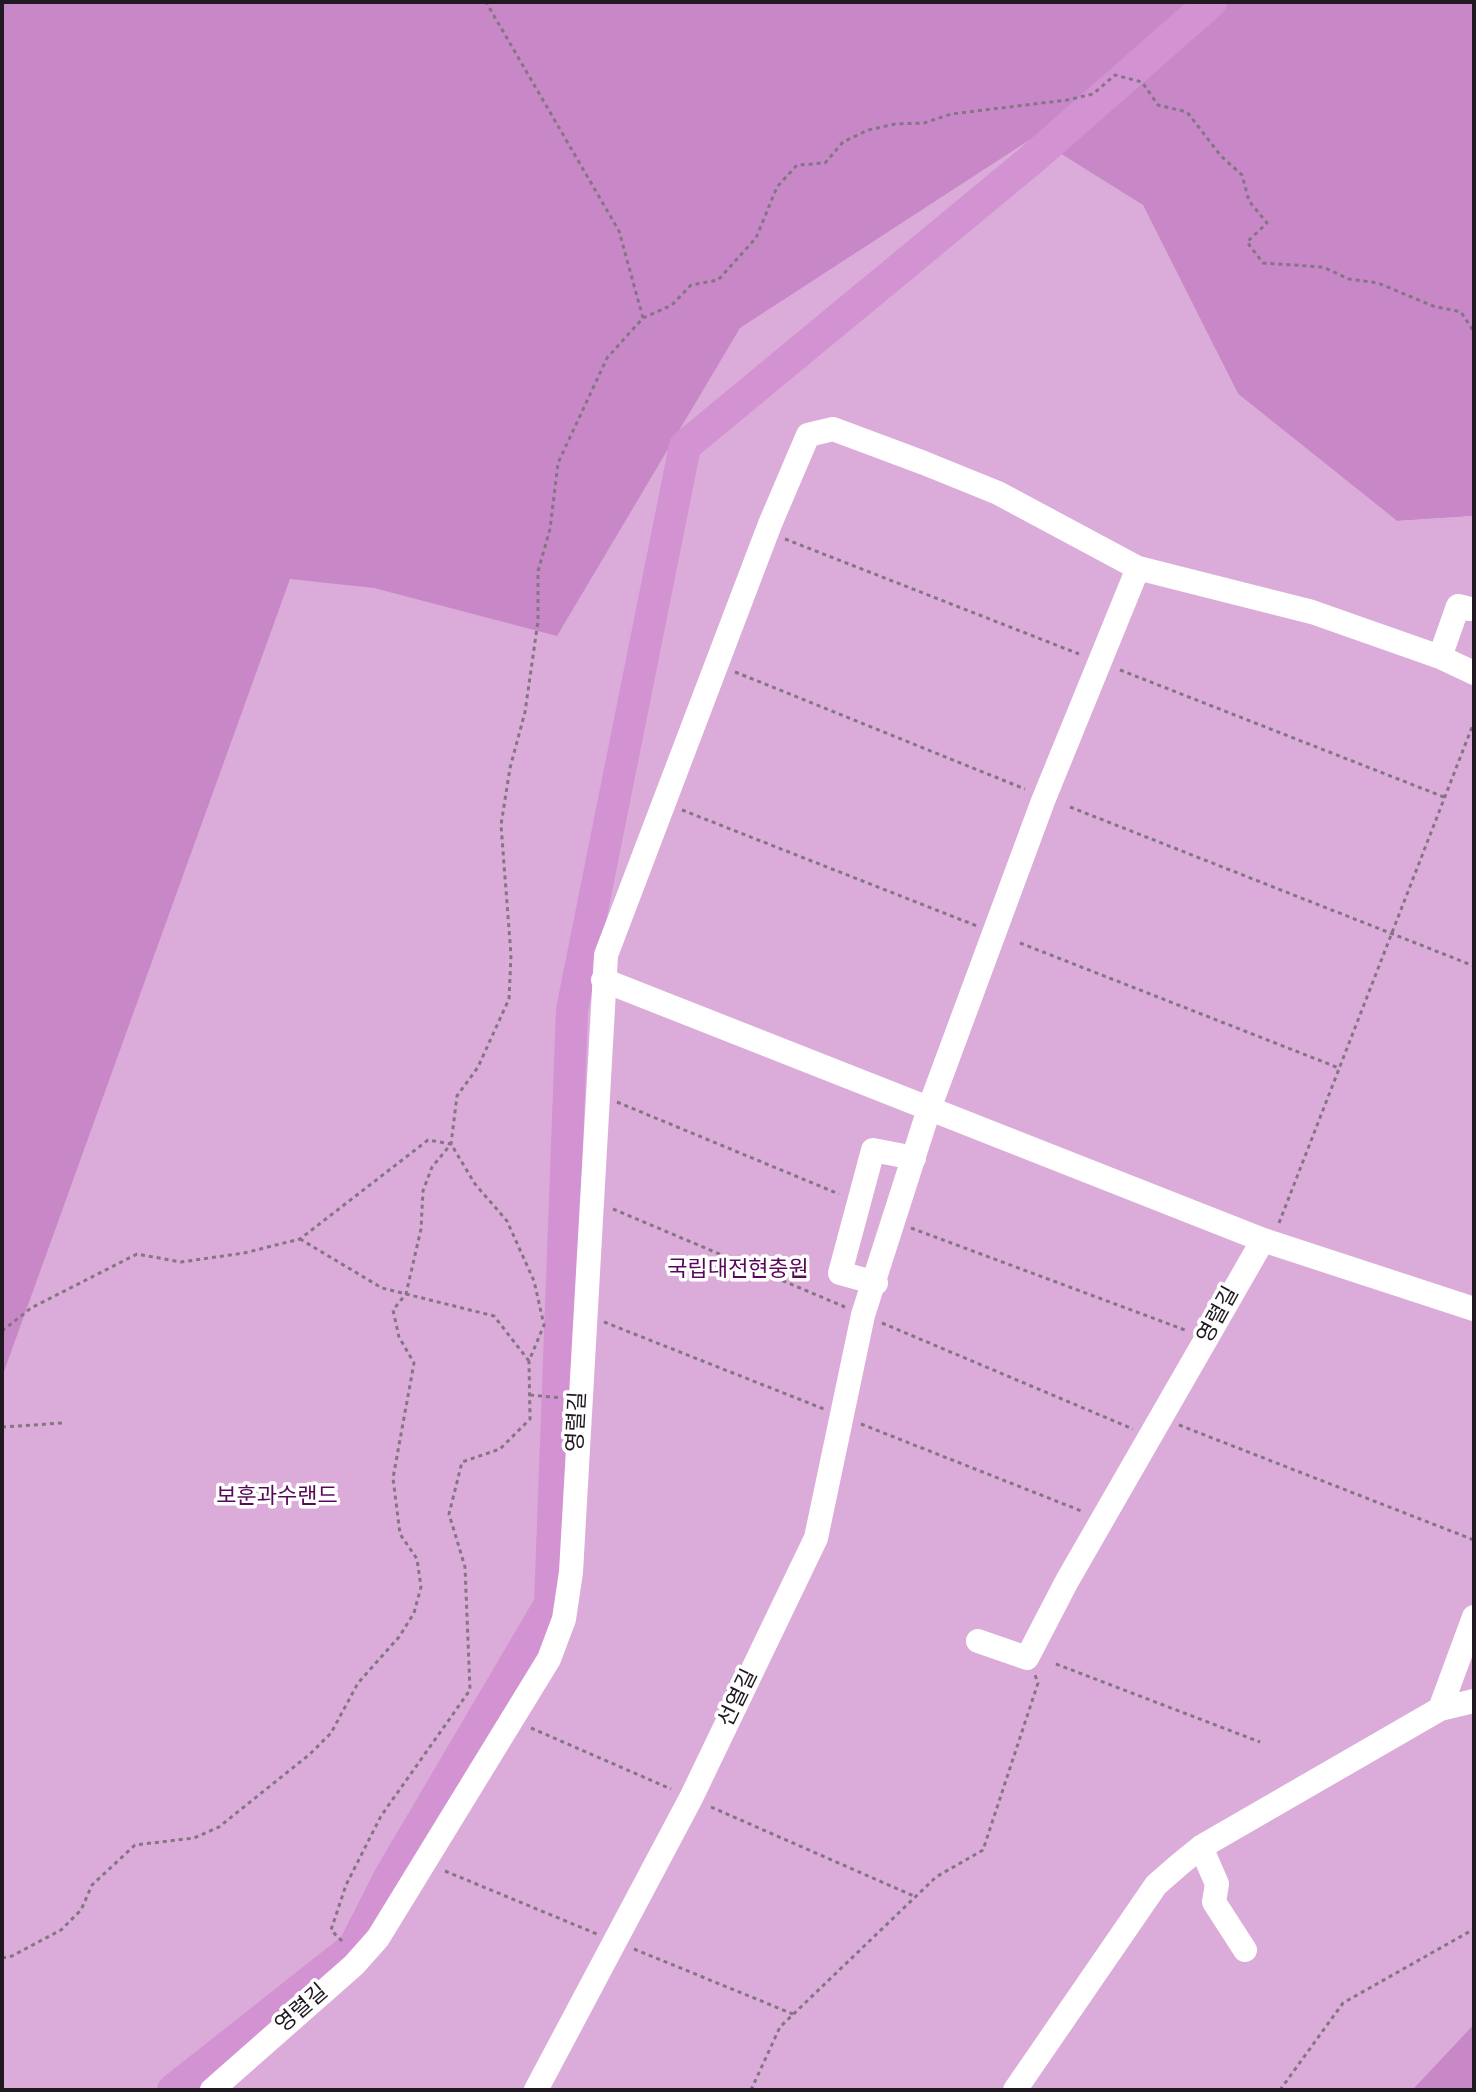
<!DOCTYPE html>
<html>
<head>
<meta charset="utf-8">
<style>
	body { margin:0 }
	#map { position:relative; width:1476px; height:2092px; overflow:hidden; background:#f3dcf2; font-family:Overpass,sans-serif }
	canvas { display:block }
	.frame { position:absolute; inset:0; border:4px solid #211921; pointer-events:none }
</style>
</head>
<body>
<div id="map">
<canvas width="1476" height="2092"></canvas>
<div class="frame"></div>
</div>
<script>
const g = document.querySelector('canvas').getContext('2d');
g.lineJoin = 'round';
function fill(path, color) { g.fillStyle = color; g.fill(path, 'evenodd'); }
const shape = rows => new Path2D(rows.map(r => 'M' + r).join(''));
function trace(path, color, width, dash) { g.strokeStyle = color; g.lineWidth = width; g.lineCap = dash ? 'butt' : 'round'; g.setLineDash(dash || []); g.stroke(path); }
function write(font, color, halo, rows, align = 'center') {
  g.font = font + ' Overpass,"Noto Sans KR",sans-serif'; g.lineWidth = 7; g.setLineDash([]); g.textBaseline = 'middle'; g.strokeStyle = halo; g.fillStyle = color; for (const [text, x, y, turn = 0] of rows) {
    g.save(); g.translate(x, y); g.rotate((+turn || 0) * Math.PI / 180); g.textAlign = isNaN(turn) ? turn : align; if (halo) g.strokeText(text, 0, 0); g.fillText(text, 0, 0); g.restore();
  }
}
fill(shape([
	[2,2,1034,137,1143,204,1238,394,1397,521,1474,516,1474,2024,1412,2090,2,2090]
]), '#dbacd9');
fill(shape([
	[2,2,1474,2,1474,516,1397,521,1238,394,1143,205,1034,137,740,328,557,636,374,588,290,579,2,1377],
	[1474,2024,1474,2090,1412,2090]
]), '#c888c7');
trace(shape([
	[173,2090,354,1947,390,1876,550,1604,572,1010,685,446,1031,160,1211,2]
]), '#d392d1', 32);
trace(shape([
	[643,318,672,305,691,285,718,280,756,238,777,187,797,165,825,163,843,142,868,130,895,124,924,123,951,114,1067,100,1093,94,1115,75,1142,82,1158,105,1187,112,1221,156,1242,175,1249,201,1267,223,1247,242,1263,263,1323,267,1349,279,1378,283,1433,306,1461,312,1474,332],
	[785,539,1079,654],
	[1120,670,1444,797],
	[735,672,1025,789],
	[1070,807,1474,966],
	[682,810,977,926],
	[1020,943,1339,1068],
	[617,1102,839,1194],
	[613,1209,845,1307],
	[1279,1223,1474,722],
	[911,1228,1185,1330],
	[300,1239,382,1288,494,1316,529,1361],
	[604,1322,824,1409],
	[882,1323,1133,1429],
	[2,1331,31,1308,137,1254,181,1262,244,1253,300,1239,428,1140,451,1144,475,1184,507,1221,534,1281,544,1325,529,1361,530,1419,500,1449,462,1462,449,1514,465,1567,470,1690,381,1816,346,1885,331,1930,344,1943],
	[530,1395,562,1398],
	[861,1424,1084,1512],
	[1179,1425,1474,1540],
	[2,1427,63,1423],
	[1056,1664,1260,1742],
	[531,1728,671,1789],
	[711,1807,916,1897],
	[445,1871,597,1934],
	[634,1949,793,2014],
	[2,1958,12,1956,61,1930,81,1910,92,1885,135,1845,194,1838,219,1827,310,1754,331,1733,358,1683,399,1637,414,1613,421,1587,417,1559,400,1534,393,1478,414,1363,399,1337,393,1310,406,1294,421,1229,423,1191,432,1167,451,1144,457,1096,478,1067,509,999,511,955,501,825,510,768,525,712,538,621,538,571,550,529,558,463,607,358,643,318,619,231,486,2],
	[751,2090,780,2027,936,1877,983,1850,1038,1683,1035,1675],
	[1280,2090,1343,2003,1474,1929]
]), '#847583', 3, [4, 4]);
trace(shape([
	[1440,657,1458,606,1470,609],
	[603,980,1263,1240,1067,1581,1027,1658,978,1641],
	[1263,1240,1474,1309],
	[876,1283,840,1273,873,1150,914,1158],
	[1440,1709,1474,1617],
	[1201,1847,1217,1884,1214,1902,1245,1950],
	[212,2090,354,1965,378,1938,549,1659,564,1619,571,1572,606,955,770,524,808,435,833,429,924,463,998,493,1138,568,1312,612,1440,657,1474,673],
	[536,2090,691,1798,816,1538,863,1315,930,1106,1043,801,1138,568],
	[1015,2090,1156,1885,1180,1864,1201,1847,1440,1709,1474,1701]
]), '#fff', 24);
write('22px', '#58075a', '#fff', [
	["국립대전현충원",738,1272],
	["보훈과수랜드",277,1499]
]);
write('22px', '#211921', '#fff', [
	["영렬길",1220,1316,-61],
	["영렬길",579,1422,-87],
	["선열길",740,1699,-64],
	["영렬길",303,2010,-41]
]);
</script>
</body>
</html>
